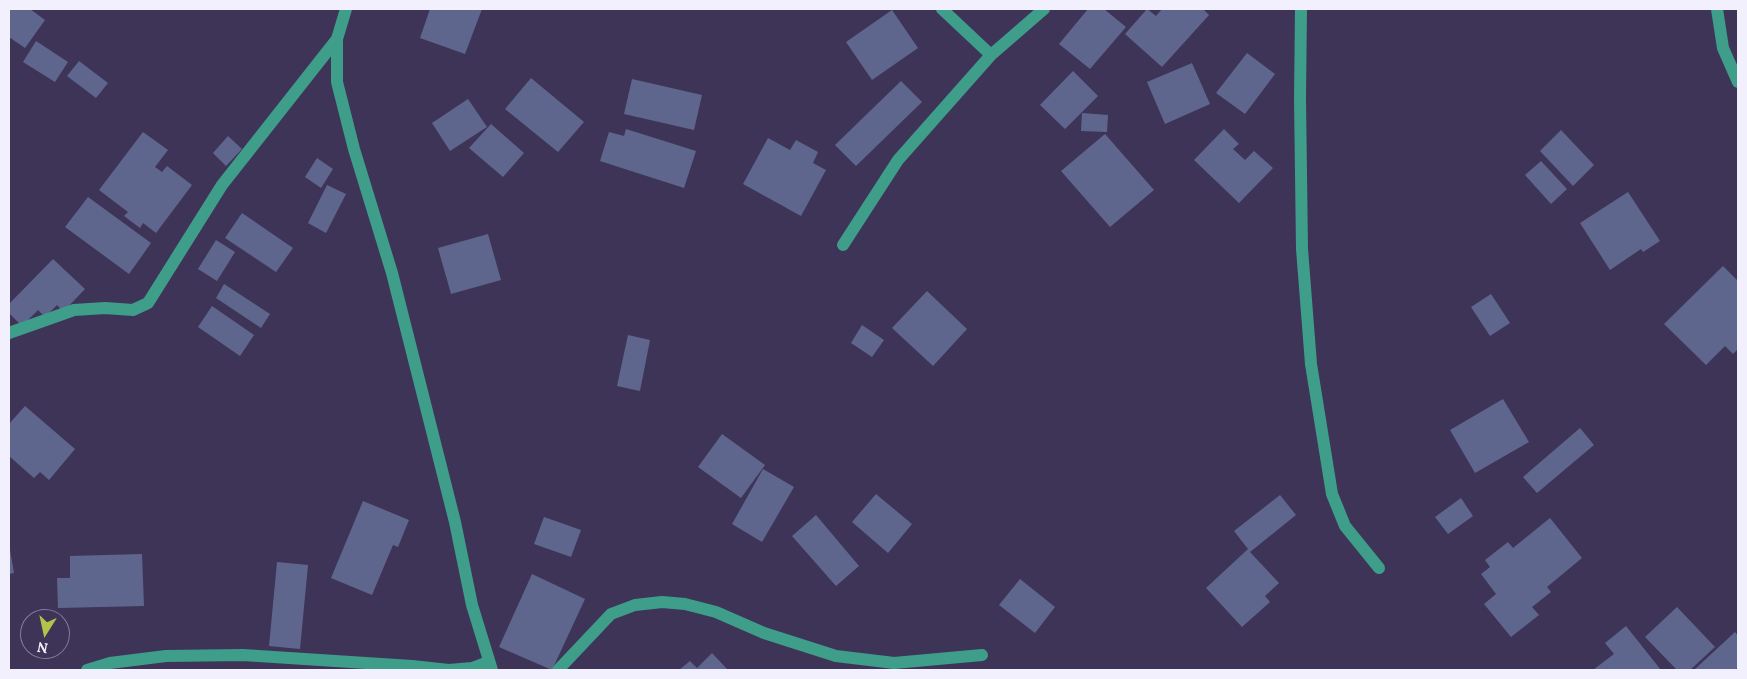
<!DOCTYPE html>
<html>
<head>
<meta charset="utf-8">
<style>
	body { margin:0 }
	#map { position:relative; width:1747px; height:679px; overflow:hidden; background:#3e3458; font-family:Lora,serif }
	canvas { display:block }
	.frame { position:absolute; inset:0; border:10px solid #f3f0fd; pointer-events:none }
	.north { position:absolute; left:20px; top:609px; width:50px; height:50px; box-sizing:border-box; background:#3e3458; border:1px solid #867f9a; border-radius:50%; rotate:190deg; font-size:14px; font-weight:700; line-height:20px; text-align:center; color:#f3f0fd }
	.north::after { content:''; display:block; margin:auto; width:18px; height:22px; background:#b3c24b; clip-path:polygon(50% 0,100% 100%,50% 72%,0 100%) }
</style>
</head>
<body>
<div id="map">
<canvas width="1747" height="679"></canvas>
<div class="frame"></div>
<div class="north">N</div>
</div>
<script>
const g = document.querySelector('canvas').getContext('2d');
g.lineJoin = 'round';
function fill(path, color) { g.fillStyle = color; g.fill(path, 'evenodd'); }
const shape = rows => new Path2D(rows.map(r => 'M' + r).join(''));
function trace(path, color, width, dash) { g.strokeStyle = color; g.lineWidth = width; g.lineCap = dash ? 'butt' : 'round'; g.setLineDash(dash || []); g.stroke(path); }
fill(shape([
	[9,9,30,9,45,20,25,48,9,37],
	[430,9,482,9,465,54,420,38],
	[1088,9,1104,9,1126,27,1090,69,1059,44],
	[1147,9,1156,16,1162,9,1203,9,1209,15,1162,67,1125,34],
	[892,10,918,48,872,80,846,42],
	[36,41,68,62,55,82,23,62],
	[1247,53,1275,74,1245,114,1216,93],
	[79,61,108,83,96,98,67,76],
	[1192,63,1210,104,1165,124,1147,82],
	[1073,71,1098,96,1065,129,1040,105],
	[531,78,584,122,558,152,505,109],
	[632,79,702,95,694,130,624,114],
	[901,81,922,102,856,166,835,145],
	[468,99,487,127,450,151,432,123],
	[1082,113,1108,115,1107,132,1081,131],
	[491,124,524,153,503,177,469,148],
	[626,129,696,151,684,188,600,161,609,132,624,136],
	[1224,129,1239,144,1233,149,1245,160,1254,151,1273,168,1239,203,1194,160],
	[1561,130,1594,165,1573,186,1540,151],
	[143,132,168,150,155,167,162,172,167,166,192,185,156,233,143,223,140,228,124,216,128,212,99,190],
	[1105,134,1154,190,1110,227,1061,171],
	[228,136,242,149,226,166,213,153],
	[768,138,790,150,796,140,818,152,813,163,826,170,801,216,743,184],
	[317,158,333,169,321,188,305,177],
	[1541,161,1567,189,1551,204,1525,175],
	[327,185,346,194,326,233,308,223],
	[1628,192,1660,241,1643,252,1641,249,1610,270,1580,223],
	[88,197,151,243,129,274,65,227],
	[242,213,293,248,276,272,225,238],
	[488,234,501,280,451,294,438,248],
	[216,240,235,252,217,281,198,269],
	[53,259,85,289,63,312,57,305,45,317,38,310,22,326,9,313,9,304],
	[1723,266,1738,281,1738,349,1733,354,1725,346,1706,365,1664,324],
	[224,284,270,314,261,328,216,298],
	[927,291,967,329,933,366,892,328],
	[1491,294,1510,323,1490,336,1471,307],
	[212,306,254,335,240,356,198,327],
	[862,325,884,340,872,357,851,343],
	[628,335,650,340,640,391,617,386],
	[1503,399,1529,442,1475,473,1450,430],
	[25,406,75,449,49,480,40,472,34,478,9,456,9,424],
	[1580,428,1594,445,1537,493,1523,477],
	[722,434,765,465,741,498,698,467],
	[763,469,794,487,762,542,732,524],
	[876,494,912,524,888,553,852,522],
	[1280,495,1296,515,1250,552,1279,583,1265,596,1270,602,1242,627,1206,588,1248,549,1234,531],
	[1461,498,1473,516,1448,534,1435,517],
	[363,501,409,520,398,547,393,545,372,595,331,578],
	[816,515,859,566,836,586,792,536],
	[544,517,581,530,571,557,534,544],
	[1550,518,1582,558,1547,587,1551,592,1532,607,1539,615,1511,637,1484,604,1496,594,1481,574,1490,567,1485,560,1508,542,1513,548],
	[9,544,14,573,9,574],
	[142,554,144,606,58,608,57,578,70,578,70,556],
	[277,562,308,565,300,649,269,646],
	[532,574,585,599,552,670,499,647],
	[1020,579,1055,607,1035,633,999,605],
	[1677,607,1715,647,1690,670,1677,670,1645,637],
	[1626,626,1661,670,1593,670,1614,654,1605,643],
	[1735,632,1738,636,1738,667,1735,670,1694,670],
	[712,653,728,670,679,670,690,661,697,668]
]), '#5f668d');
trace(shape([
	[346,9,337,39,337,82,354,149,392,273,455,522,472,605,492,670],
	[942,9,991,55],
	[1301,9,1300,99,1302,249,1311,364,1332,494,1345,526,1379,568],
	[1717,9,1723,48,1738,82],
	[843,245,898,160,991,55,1044,9],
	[9,333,74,310,105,308,133,310,148,303,222,185,337,39],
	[87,670,110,663,166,656,243,655,412,666,449,670,472,668,488,662],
	[558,670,611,614,635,605,662,602,685,604,716,612,764,633,836,656,894,663,982,655]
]), '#3e9e89', 12);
</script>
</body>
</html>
